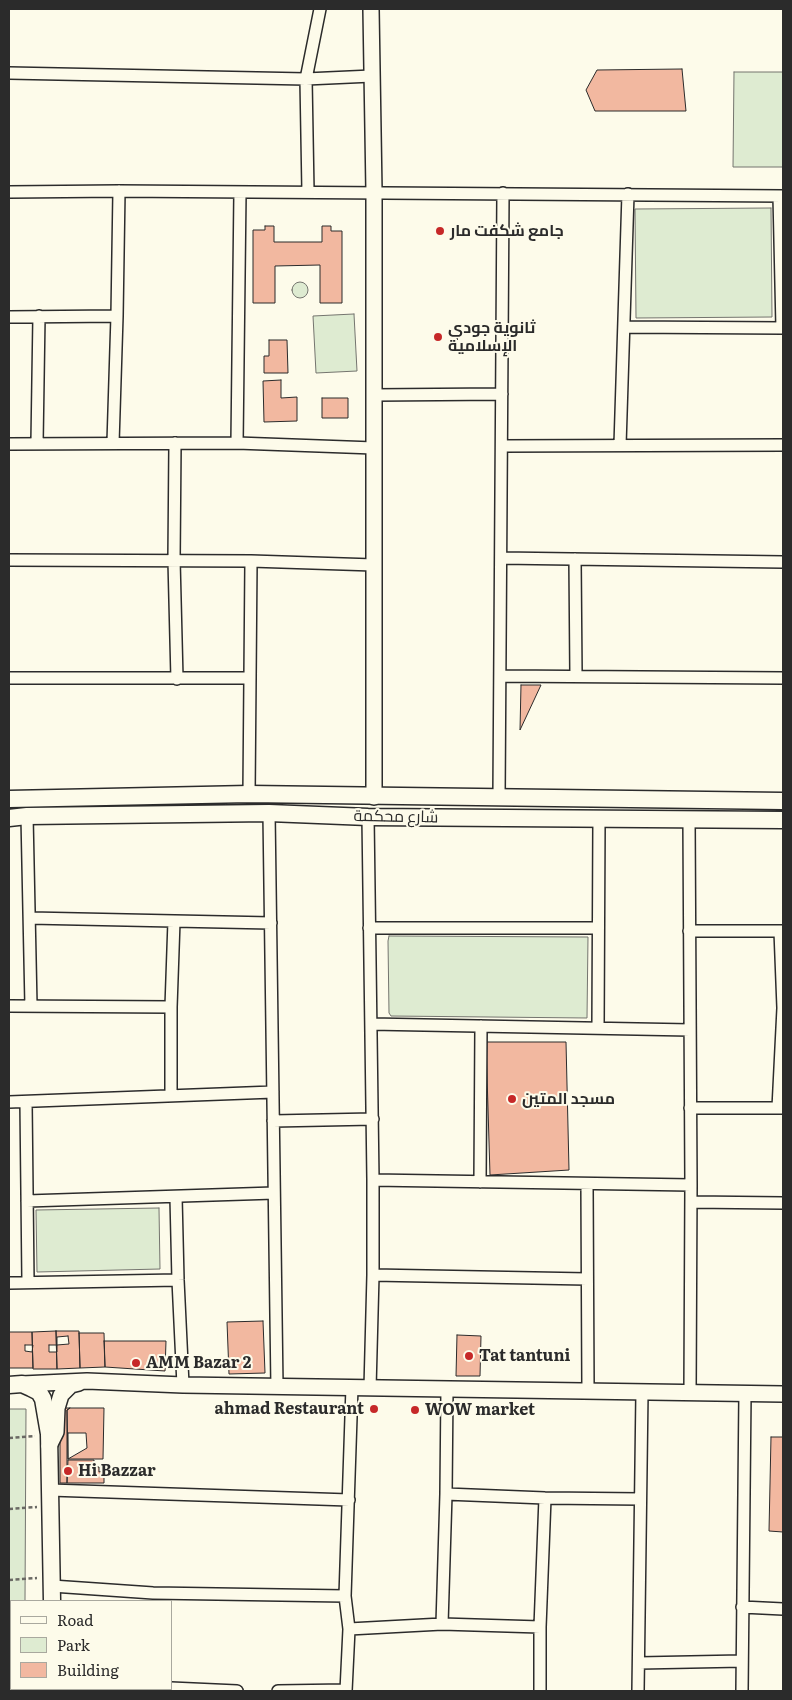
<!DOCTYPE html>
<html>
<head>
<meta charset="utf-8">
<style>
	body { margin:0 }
	#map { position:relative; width:792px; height:1700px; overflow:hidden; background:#fdfbea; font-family:Literata,serif }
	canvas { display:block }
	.frame { position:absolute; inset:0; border:10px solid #2b2b2b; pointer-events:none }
	.legend { position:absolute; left:10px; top:1600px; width:162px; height:90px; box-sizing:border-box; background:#fdfbea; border:1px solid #a9a89e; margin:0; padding:6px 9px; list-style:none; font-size:15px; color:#2b2b2b }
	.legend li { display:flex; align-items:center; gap:10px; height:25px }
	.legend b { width:25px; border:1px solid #a9a89e }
</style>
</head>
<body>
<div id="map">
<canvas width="792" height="1700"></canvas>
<div class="frame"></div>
<ul class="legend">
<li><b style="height:6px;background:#fdfbea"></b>Road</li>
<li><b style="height:14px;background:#deebd1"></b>Park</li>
<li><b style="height:14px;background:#f2b8a0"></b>Building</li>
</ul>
</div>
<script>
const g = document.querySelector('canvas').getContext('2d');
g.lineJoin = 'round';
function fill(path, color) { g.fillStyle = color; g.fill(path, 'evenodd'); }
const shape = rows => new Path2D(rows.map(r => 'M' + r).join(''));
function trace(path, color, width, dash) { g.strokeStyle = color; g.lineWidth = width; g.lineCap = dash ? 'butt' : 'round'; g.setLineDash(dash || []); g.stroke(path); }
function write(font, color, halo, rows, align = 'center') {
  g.font = font + ' Literata,Cairo,serif'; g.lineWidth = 4; g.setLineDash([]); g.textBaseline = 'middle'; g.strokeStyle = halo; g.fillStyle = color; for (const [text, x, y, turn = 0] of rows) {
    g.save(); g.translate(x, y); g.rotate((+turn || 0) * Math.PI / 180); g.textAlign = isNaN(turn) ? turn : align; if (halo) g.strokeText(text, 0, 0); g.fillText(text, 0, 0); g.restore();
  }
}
const green = shape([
	[734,72,783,72,783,167,733,167,734,72],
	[771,208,772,317,636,318,635,209,771,208],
	'292 290a8 8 0 1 1 16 0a8 8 0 1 1-16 0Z',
	[354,314,357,371,316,373,313,316,354,314],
	[389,936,588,937,587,1018,391,1016,389,1013,388,941,389,936],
	[159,1208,160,1269,37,1272,36,1210,159,1208],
	[9,1409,26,1409,25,1601,11,1601,11,1689,25,1689,25,1691,9,1691,9,1409]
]);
fill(green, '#deebd1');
trace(green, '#74746e', 1);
const building = shape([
	[682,69,686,111,595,111,586,90,597,70,682,69],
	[265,226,274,226,274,242,322,242,322,226,331,226,331,231,342,231,342,303,320,303,320,265,275,266,275,303,253,303,253,230,265,230,265,226],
	[269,340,287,340,288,373,264,373,264,356,269,356,269,340],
	[281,380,281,398,297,397,297,421,264,422,263,381,281,380],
	[322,398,348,398,348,418,322,418,322,398],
	[521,685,541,685,520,730,521,685],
	[486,1042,566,1042,569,1170,490,1175,486,1042],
	[263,1321,265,1373,229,1374,227,1322,263,1321],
	[56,1331,57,1369,33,1369,32,1332,56,1331],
	[56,1331,79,1331,80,1368,57,1369,56,1331],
	[9,1332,32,1332,33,1368,9,1368,9,1332],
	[79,1333,104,1333,105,1367,80,1368,79,1333],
	[457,1335,481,1336,480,1376,456,1376,457,1335],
	[68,1336,69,1344,57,1345,57,1337,68,1336],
	[104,1341,166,1341,165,1371,105,1367,104,1341],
	[25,1345,33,1345,32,1352,25,1351,25,1345],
	[49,1345,57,1345,57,1352,49,1352,49,1345],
	[60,1408,70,1408,67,1410,67,1483,60,1483,60,1408],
	[70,1408,104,1408,103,1459,68,1459,67,1410,70,1408],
	[68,1433,86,1433,87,1448,68,1459,68,1433],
	[771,1437,783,1437,783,1532,769,1531,771,1437],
	[68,1460,94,1460,94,1467,99,1467,99,1472,104,1470,104,1483,67,1483,68,1460]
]);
fill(building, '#f2b8a0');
trace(building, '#2b2b2b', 1);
const minor = shape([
	[9,73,306,79,372,76],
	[9,192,119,191,783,196],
	[308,192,306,79,320,9],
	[779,196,782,328],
	[9,317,117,316],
	[624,327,783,328],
	[374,395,502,394],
	[37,443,39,316],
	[113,443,117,316,119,191],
	[175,443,174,560,177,679],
	[237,443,240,192],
	[9,444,237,443,374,448],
	[620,445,628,194],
	[502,446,783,445],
	[501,558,783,562],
	[575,559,576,676],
	[9,560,251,561,374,565],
	[500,676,783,678],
	[9,678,249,678],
	[249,794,251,561],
	[499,797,503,193],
	[269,813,277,1387],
	[27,816,31,1006],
	[368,817,373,1180,373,1275,370,1388],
	[689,819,691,1185,690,1393],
	[30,918,271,923],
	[369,928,598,928],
	[689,931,783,931],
	[9,1006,171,1007],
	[371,1024,690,1030],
	[598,1028,599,819],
	[171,1096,171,1007,174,921],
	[9,1102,273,1092],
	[26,1102,28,1282],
	[690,1108,783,1108],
	[778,1108,783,1008,780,931],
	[273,1121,373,1119],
	[373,1180,691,1185],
	[480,1182,481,1026],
	[587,1184,588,1391],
	[176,1197,178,1280,183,1385],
	[27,1201,274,1193],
	[691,1202,783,1203],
	[373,1275,587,1279],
	[9,1283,178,1280],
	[50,1490,349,1500],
	[446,1494,545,1498,640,1499],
	[52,1586,153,1593,345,1596],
	[742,1607,783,1609],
	[442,1624,446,1494,447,1389],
	[349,1629,442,1624,540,1627],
	[639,1663,742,1661],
	[171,1688,237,1691],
	[151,1691,151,1689],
	[278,1691,346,1690],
	[346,1691,349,1629,345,1596,352,1387],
	[540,1691,540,1627,545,1498],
	[638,1691,642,1392],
	[742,1691,745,1393]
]);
const tertiary = shape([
	[371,9,374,192,374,797],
	[22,1384,87,1381,183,1385,783,1394],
	[49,1446,56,1432,57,1408,61,1395,71,1385,79,1383]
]);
const secondary = shape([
	[9,799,249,794,783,801],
	[9,818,27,816,269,813,368,817,783,820],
	[9,1385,22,1384,31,1388,39,1392,43,1399,49,1434,52,1601],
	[50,1691,50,1689]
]);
trace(minor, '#2b2b2b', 14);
trace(tertiary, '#2b2b2b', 18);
trace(secondary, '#2b2b2b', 19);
trace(shape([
	[9,1438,35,1436],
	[9,1509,37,1507],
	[9,1580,37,1578],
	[9,1632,11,1657],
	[9,1688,11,1688],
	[15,1689,15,1691],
	[23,1689,23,1691]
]), '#6a6964', 2.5, [4, 2.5]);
trace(minor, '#fdfbea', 11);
trace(tertiary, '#fdfbea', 15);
trace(secondary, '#fdfbea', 16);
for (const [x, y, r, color] of [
	[440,231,5,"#c62828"],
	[438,337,5,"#c62828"],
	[512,1099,5,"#c62828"],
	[469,1356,5,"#c62828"],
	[136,1363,5,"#c62828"],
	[374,1409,5,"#c62828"],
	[415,1410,5,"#c62828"],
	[68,1471,5,"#c62828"]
]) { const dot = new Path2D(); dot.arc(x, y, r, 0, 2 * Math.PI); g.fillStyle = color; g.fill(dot); trace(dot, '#fdfbea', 2); }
write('bold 16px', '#2b2b2b', '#fdfbea', [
	["جامع شكفت مار",450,231],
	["ثانوية جودي",448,328],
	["الإسلامية",448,346],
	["مسجد المتين",522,1099],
	["Tat tantuni",479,1356],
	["AMM Bazar 2",146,1363],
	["ahmad Restaurant",364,1409,"right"],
	["WOW market",425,1410],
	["Hi Bazzar",78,1471]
], 'left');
write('16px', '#2b2b2b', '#fdfbea', [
	["شارع محكمة",396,817,1]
]);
</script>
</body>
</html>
